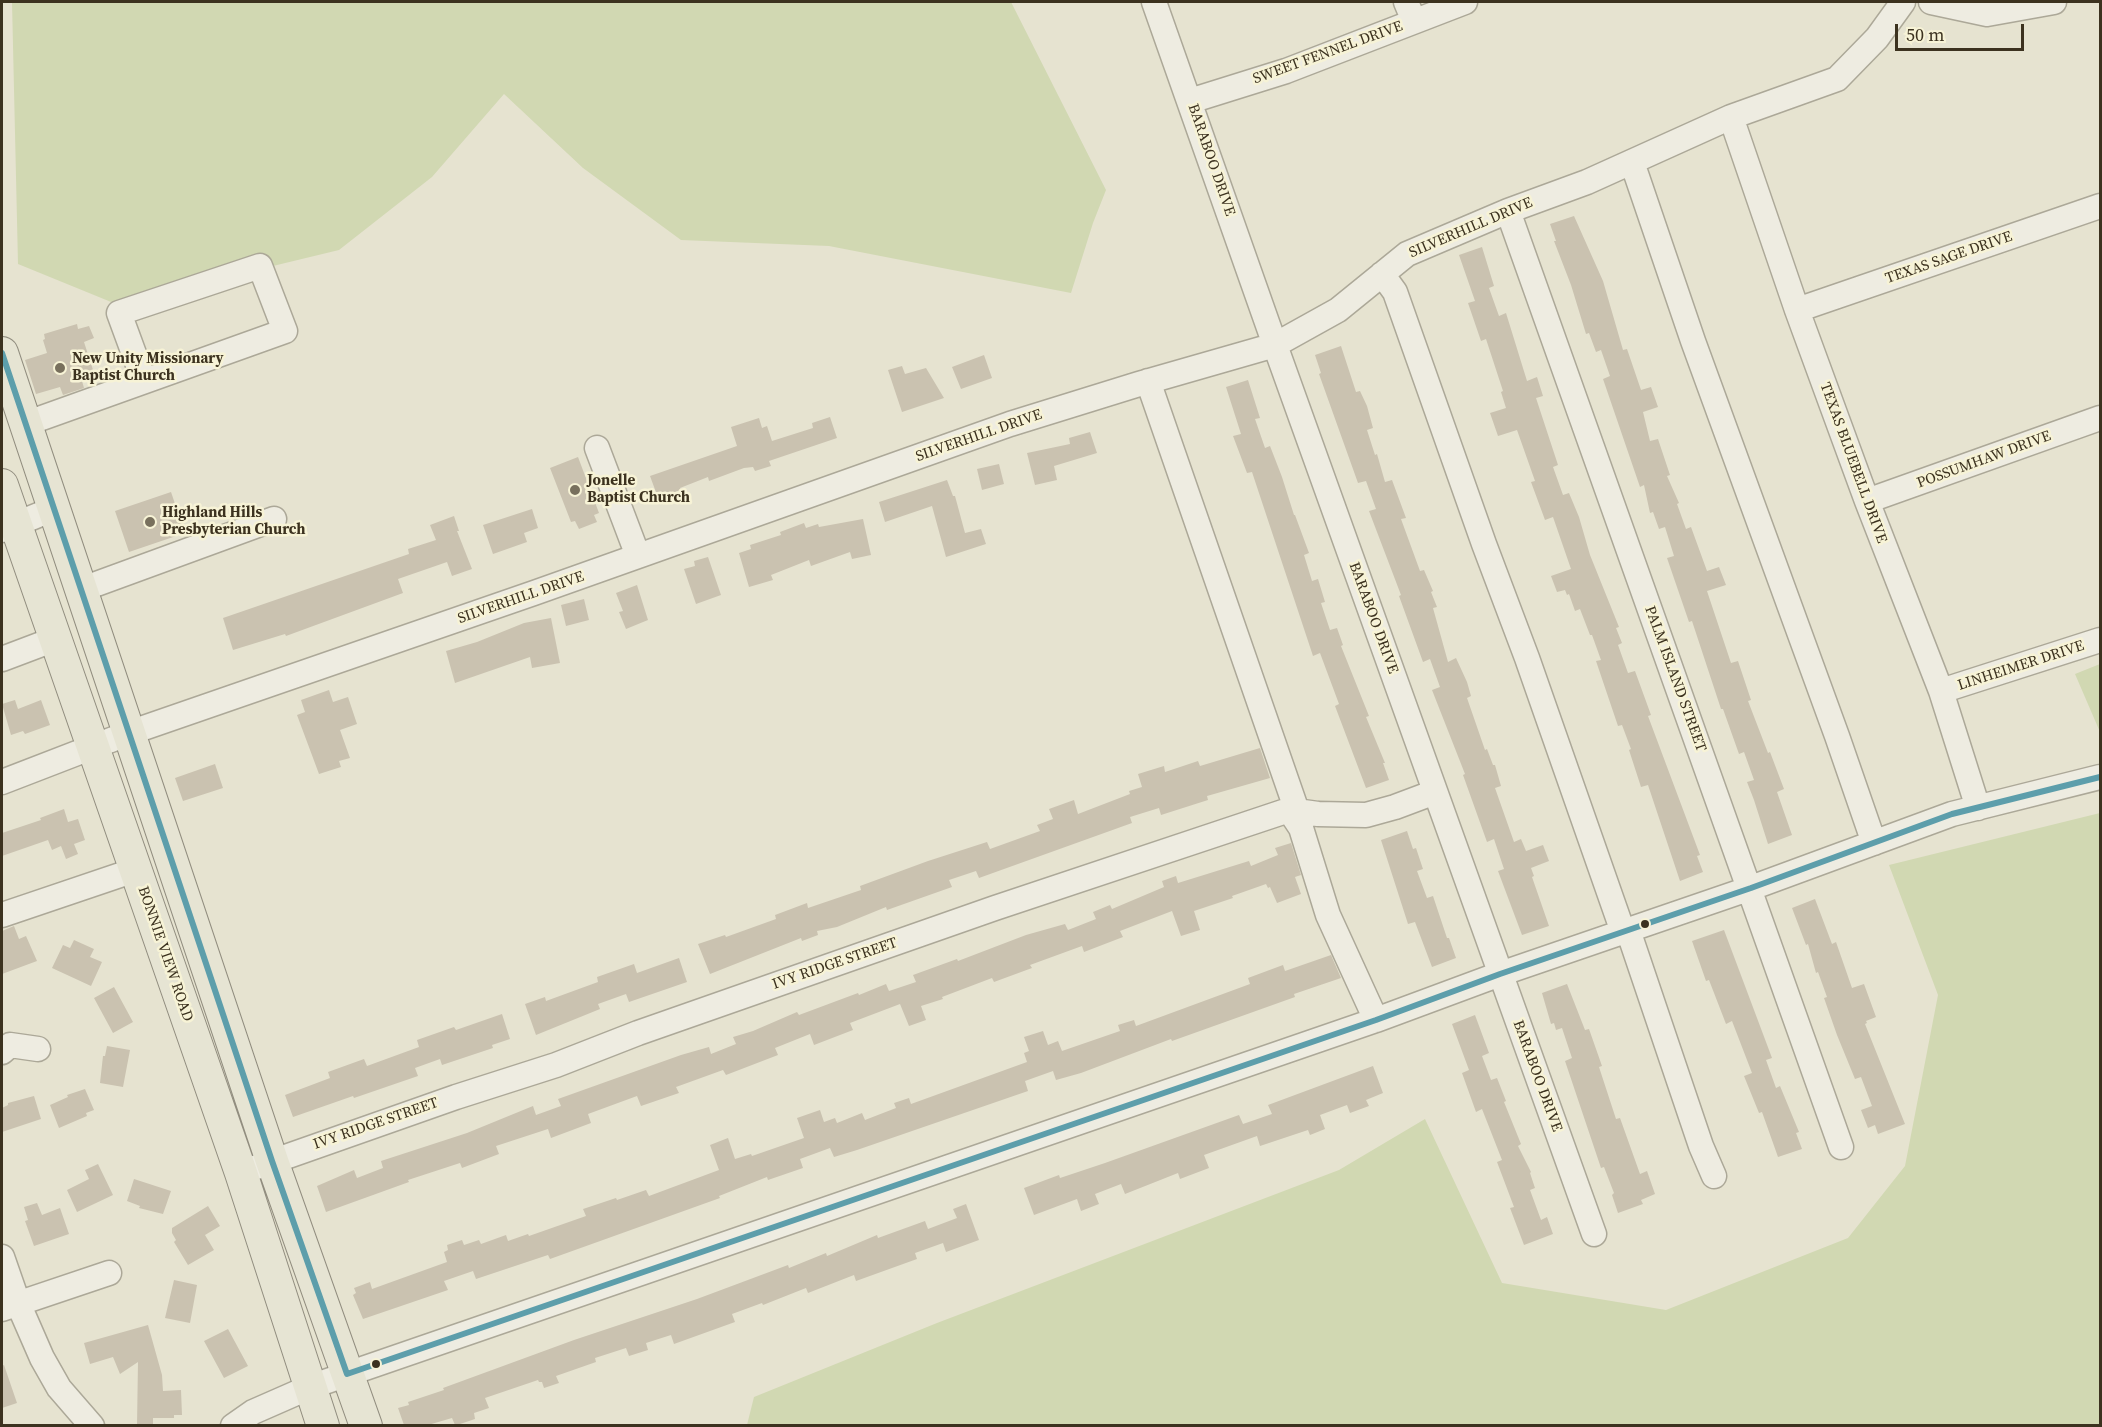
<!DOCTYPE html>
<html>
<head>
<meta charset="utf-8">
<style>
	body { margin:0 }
	#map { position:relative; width:2102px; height:1427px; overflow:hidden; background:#e6e3d0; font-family:"Source Serif 4",serif }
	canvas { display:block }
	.frame { position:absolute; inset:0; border:3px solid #3c321f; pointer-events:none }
	.scale { position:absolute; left:1895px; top:24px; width:129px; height:27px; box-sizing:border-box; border:3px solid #3c321f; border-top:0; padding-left:8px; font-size:18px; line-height:21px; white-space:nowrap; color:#3c321f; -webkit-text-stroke:4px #f7f3d6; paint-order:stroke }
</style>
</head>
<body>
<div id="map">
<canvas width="2102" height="1427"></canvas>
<div class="frame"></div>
<div class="scale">50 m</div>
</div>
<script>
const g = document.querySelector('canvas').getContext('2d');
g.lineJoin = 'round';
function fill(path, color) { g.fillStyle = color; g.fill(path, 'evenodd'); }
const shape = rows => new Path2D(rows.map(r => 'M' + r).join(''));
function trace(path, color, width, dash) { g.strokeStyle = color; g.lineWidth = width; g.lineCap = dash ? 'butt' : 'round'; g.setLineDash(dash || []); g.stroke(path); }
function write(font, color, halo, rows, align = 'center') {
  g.font = font + ' "Source Serif 4",serif'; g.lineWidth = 5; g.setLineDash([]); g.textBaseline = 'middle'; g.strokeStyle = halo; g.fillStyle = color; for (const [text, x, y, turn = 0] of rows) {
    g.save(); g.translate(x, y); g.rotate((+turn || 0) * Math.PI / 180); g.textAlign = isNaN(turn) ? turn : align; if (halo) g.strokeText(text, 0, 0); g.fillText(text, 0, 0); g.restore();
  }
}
fill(shape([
	[12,2,1011,2,1106,190,1093,223,1071,293,829,246,681,240,583,168,504,94,432,177,339,250,116,304,18,264],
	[2100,664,2100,732,2075,674],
	[2100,813,2100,1425,747,1425,754,1397,937,1323,1339,1170,1425,1119,1502,1283,1666,1310,1848,1238,1905,1166,1938,995,1889,865]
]), '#d1d8b2');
fill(shape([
	[1574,216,1603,281,1623,350,1627,349,1641,390,1651,387,1658,407,1643,412,1650,441,1658,439,1670,475,1667,476,1679,503,1677,504,1686,529,1691,527,1707,571,1719,567,1726,585,1707,591,1731,663,1738,661,1751,700,1748,701,1768,753,1770,752,1784,789,1777,792,1792,835,1768,844,1754,800,1747,782,1754,780,1744,752,1739,754,1723,709,1721,709,1692,621,1689,622,1667,558,1674,556,1665,527,1659,529,1653,512,1650,513,1644,485,1640,487,1603,379,1610,376,1601,350,1596,352,1589,333,1586,334,1571,285,1554,241,1556,241,1550,224],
	[1482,247,1494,286,1489,288,1499,316,1506,313,1527,381,1537,377,1543,396,1536,398,1558,465,1553,467,1563,495,1569,493,1579,517,1590,555,1619,627,1616,628,1622,643,1618,645,1628,673,1635,671,1651,715,1648,716,1700,855,1697,856,1703,872,1680,881,1648,785,1641,787,1629,750,1631,749,1622,725,1618,726,1596,661,1601,660,1592,635,1590,635,1580,609,1575,611,1569,594,1567,595,1565,590,1557,592,1551,576,1571,569,1553,517,1545,520,1531,482,1535,481,1517,430,1498,436,1490,413,1506,408,1501,392,1503,391,1486,339,1481,341,1468,303,1475,301,1459,255],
	[77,324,78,329,89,326,94,338,84,342,95,376,82,381,84,388,63,395,60,387,36,394,25,360,47,353,43,340,45,339,44,334],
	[1341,346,1356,392,1360,391,1367,406,1373,428,1367,430,1375,455,1377,454,1385,482,1392,480,1406,518,1401,519,1420,571,1424,570,1433,591,1431,592,1437,607,1433,608,1448,662,1456,658,1467,682,1471,696,1467,698,1485,750,1487,749,1493,765,1495,765,1501,786,1495,788,1514,842,1521,839,1526,851,1543,845,1549,861,1531,868,1534,876,1532,877,1549,926,1522,935,1498,871,1504,869,1494,839,1487,842,1463,775,1465,774,1432,690,1440,687,1430,659,1423,662,1399,596,1401,595,1369,511,1376,509,1366,481,1358,483,1319,374,1321,373,1315,355],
	[984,355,992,378,961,389,952,367],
	[902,366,905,374,926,368,944,398,902,412,888,370],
	[1248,380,1260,418,1255,419,1265,448,1270,446,1282,477,1294,515,1295,515,1309,553,1304,555,1312,581,1318,579,1325,602,1321,603,1330,630,1337,628,1343,645,1341,646,1369,716,1366,717,1385,763,1383,763,1389,780,1366,788,1335,706,1339,704,1320,653,1313,656,1252,472,1247,473,1233,436,1241,434,1226,387],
	[830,417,837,438,769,461,771,466,755,471,753,467,744,468,709,481,708,477,680,488,681,490,669,494,668,492,657,495,650,476,737,446,731,427,759,418,762,428,767,426,772,441,813,428,812,423],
	[1090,432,1097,453,1054,466,1057,480,1035,485,1027,453,1070,444,1069,438],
	[578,457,599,513,594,515,597,522,579,529,575,521,571,522,550,468],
	[999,464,1004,484,982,490,977,469],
	[947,480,953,496,955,496,965,533,981,529,986,544,946,557,932,506,885,522,879,502],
	[171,492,185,533,129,552,115,511],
	[532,509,538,528,524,533,527,542,493,554,483,525],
	[454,516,459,531,457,531,472,569,452,576,447,562,398,579,403,593,286,636,285,634,233,650,223,618,409,554,408,549,436,540,430,525],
	[863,519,871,555,852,559,850,552,811,566,809,560,771,575,773,580,749,587,739,553,751,549,750,545,781,535,780,532,804,523,806,528,818,524,819,527],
	[708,557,721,595,696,604,684,569,695,566,694,561],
	[637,585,648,620,626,629,619,612,623,611,616,593],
	[584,599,589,620,566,626,561,605],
	[551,618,560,663,532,668,530,657,455,683,446,651,477,642,524,623],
	[329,690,333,702,348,697,357,724,340,730,350,758,339,761,341,767,319,774,297,715,305,712,301,700],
	[15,700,18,709,41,700,50,725,25,734,23,731,11,735,2,704],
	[1260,748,1270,778,1207,796,1208,800,1161,815,1159,808,1130,817,1132,823,979,878,976,871,949,880,952,887,887,910,886,907,837,927,817,931,818,935,802,941,801,938,710,974,698,944,725,935,726,937,776,919,775,915,807,903,808,908,861,890,860,886,928,861,987,842,990,849,1040,831,1037,825,1053,819,1049,809,1074,800,1078,814,1130,794,1129,791,1142,787,1138,774,1164,766,1165,772,1198,761,1200,766],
	[215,764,223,788,183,801,175,778],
	[64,809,68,822,78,819,85,840,74,844,78,854,66,859,61,846,52,850,48,840,2,856,2,833,41,820,40,818],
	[1407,831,1413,849,1416,848,1423,869,1417,871,1427,898,1433,896,1447,938,1449,938,1456,958,1432,967,1415,922,1408,924,1381,840],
	[1291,843,1301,875,1295,877,1301,894,1277,903,1270,887,1268,888,1266,884,1232,896,1233,898,1194,911,1200,930,1181,936,1172,911,1120,931,1123,937,1084,952,1082,946,1030,965,1032,968,994,982,992,978,942,997,943,999,921,1006,926,1020,909,1026,900,1004,850,1023,853,1030,814,1045,810,1034,775,1048,778,1055,726,1075,723,1070,676,1087,679,1093,641,1106,637,1096,588,1114,591,1123,551,1138,548,1129,496,1146,499,1154,462,1168,460,1163,408,1180,409,1182,326,1212,317,1186,354,1170,357,1178,383,1168,381,1161,467,1133,533,1106,536,1115,561,1106,558,1099,681,1055,709,1047,711,1054,736,1044,733,1037,753,1031,797,1012,799,1015,858,993,859,995,886,984,889,991,916,982,913,975,957,959,958,961,1026,935,1065,924,1068,930,1096,919,1093,912,1110,905,1112,909,1164,887,1162,881,1176,876,1178,883,1249,861,1251,866,1278,855,1275,848],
	[1815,899,1832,944,1836,942,1852,988,1864,984,1876,1017,1866,1021,1867,1023,1865,1024,1905,1124,1878,1134,1875,1125,1868,1128,1861,1110,1872,1106,1861,1077,1855,1079,1837,1035,1824,998,1827,997,1818,972,1816,973,1808,944,1806,945,1792,908],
	[14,926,19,939,26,936,37,961,2,974,2,931],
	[1724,930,1772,1058,1766,1060,1776,1088,1780,1086,1799,1132,1796,1133,1802,1149,1778,1157,1762,1112,1759,1113,1744,1076,1752,1073,1732,1021,1726,1024,1709,980,1706,981,1692,941],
	[74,940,94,949,90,957,102,962,91,986,52,968,63,945,70,948],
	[1331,955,1341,978,1294,994,1295,997,1172,1041,1171,1039,1081,1073,1056,1080,1053,1071,1025,1081,1028,1091,857,1150,834,1157,830,1148,800,1159,803,1168,768,1180,767,1177,719,1196,720,1198,550,1259,548,1255,476,1279,473,1271,444,1281,448,1290,363,1319,353,1295,356,1293,354,1288,370,1282,372,1289,447,1262,444,1252,448,1250,447,1245,462,1240,464,1245,479,1240,481,1244,506,1235,508,1241,528,1234,529,1236,586,1216,583,1209,616,1198,617,1200,646,1190,649,1196,719,1170,710,1145,728,1138,735,1159,751,1154,752,1156,804,1138,797,1118,820,1110,824,1122,835,1118,837,1123,862,1113,865,1120,896,1108,894,1103,909,1098,911,1104,1027,1062,1024,1053,1029,1051,1024,1037,1043,1031,1048,1045,1058,1041,1062,1051,1120,1031,1118,1025,1134,1020,1136,1026,1250,984,1248,978,1283,965,1285,971],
	[679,958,687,982,629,1002,626,994,598,1004,600,1009,536,1035,525,1004,545,997,546,1001,598,982,597,977,634,964,637,973],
	[1567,984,1585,1030,1589,1029,1602,1066,1599,1067,1616,1119,1620,1118,1640,1174,1647,1171,1655,1194,1641,1200,1643,1204,1618,1213,1612,1195,1614,1193,1604,1167,1601,1168,1565,1061,1572,1058,1562,1028,1556,1030,1554,1023,1551,1024,1542,993],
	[114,987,133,1022,113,1033,94,998],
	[502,1014,510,1039,492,1045,493,1048,442,1065,440,1059,415,1068,418,1076,354,1098,353,1096,293,1117,285,1095,330,1078,328,1072,364,1059,367,1066,419,1047,417,1040,454,1027,456,1030],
	[1475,1015,1489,1053,1482,1056,1491,1080,1497,1078,1506,1101,1504,1102,1521,1144,1518,1146,1531,1172,1530,1173,1535,1188,1530,1190,1541,1220,1547,1217,1553,1234,1524,1245,1510,1208,1514,1207,1497,1162,1502,1160,1482,1109,1476,1112,1462,1073,1469,1070,1452,1024],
	[107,1046,130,1050,123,1087,100,1083,103,1056,105,1056],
	[1373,1066,1383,1093,1366,1100,1369,1106,1350,1113,1347,1105,1320,1115,1325,1129,1310,1135,1308,1130,1260,1146,1257,1136,1204,1155,1209,1168,1180,1179,1178,1173,1125,1194,1121,1184,1095,1194,1099,1204,1081,1211,1077,1199,1034,1215,1024,1188,1059,1175,1060,1178,1105,1163,1239,1115,1243,1124,1272,1114,1268,1105],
	[85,1089,94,1110,86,1113,87,1116,59,1128,50,1105,68,1097,67,1095],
	[34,1096,41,1119,2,1132,2,1108,8,1105,8,1103],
	[98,1164,113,1195,77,1212,67,1190,89,1179,85,1170],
	[134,1179,171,1191,163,1214,139,1208,140,1206,127,1201],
	[37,1203,42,1215,60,1208,69,1234,34,1246,25,1221,28,1220,24,1207],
	[966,1204,979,1240,946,1252,943,1243,915,1253,917,1259,856,1281,854,1275,808,1293,806,1288,763,1305,762,1303,732,1314,735,1322,674,1344,671,1335,646,1343,648,1350,629,1356,626,1348,595,1358,596,1362,556,1376,559,1383,544,1388,542,1382,539,1382,538,1380,485,1398,489,1408,474,1413,475,1419,457,1425,455,1425,452,1418,428,1425,404,1425,398,1408,409,1405,408,1402,444,1390,443,1388,574,1340,697,1299,788,1265,789,1268,826,1253,827,1256,877,1235,878,1238,925,1221,928,1229,957,1218,953,1209],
	[208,1206,220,1226,205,1235,214,1250,188,1265,174,1242,176,1240,172,1233,172,1228],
	[174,1280,197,1285,190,1323,165,1318],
	[148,1325,162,1375,163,1391,181,1390,182,1415,174,1415,174,1418,153,1418,153,1425,137,1425,138,1362,120,1374,113,1357,90,1364,84,1343],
	[228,1329,248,1366,224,1378,204,1341],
	[4,1365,17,1403,2,1408,2,1366]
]), '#cac2b0');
const minor = shape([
	[1154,2,1275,345,1594,1234],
	[1406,2,1414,21],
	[1931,2,1987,14,2054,2],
	[1190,101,1286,71,1465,2],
	[1731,117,1797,310,1867,501,1941,691,1978,808],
	[1632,162,1693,341,1837,736,1874,843],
	[1508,211,1841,1147],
	[1382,274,1395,292,1484,544,1527,658,1623,932],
	[1797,310,2100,206],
	[1148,381,1297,811],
	[25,424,285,331,260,266,119,313,144,381],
	[597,448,638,556],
	[1867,501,2100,418],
	[2,530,53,509],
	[80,590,274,519],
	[2,659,55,639],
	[1941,691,2100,640],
	[2,782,129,733,534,593,1010,424,1139,384,1275,345,1338,310,1407,254,1508,211,1587,182,1731,117,1837,79,1877,38,1903,2],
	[1289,810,1301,828,1328,915,1376,1020],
	[2,915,135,870],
	[1628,930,1701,1146,1714,1176],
	[2,1052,10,1045,38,1049],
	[257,1167,456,1097,556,1065,638,1033,995,908,1289,810,1318,814,1366,815,1395,807,1435,792],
	[2,1257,18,1303,42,1358,59,1388,92,1426],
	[2,1309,109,1273],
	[233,1426,253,1412,310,1387,1376,1020,1500,974,1751,888,1952,814,2100,777]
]);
const major = shape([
	[2,353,272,1161,366,1426],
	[2,485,241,1173,323,1426]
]);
trace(minor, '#aca898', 27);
trace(major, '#918d7f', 34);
trace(minor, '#eeece1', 24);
trace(major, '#e6e4d3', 32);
trace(shape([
	[2,353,272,1161,347,1374,1376,1020,1500,974,1751,888,1952,814,2100,777]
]), '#5d9eab', 6);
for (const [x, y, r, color] of [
	[60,368,6,"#78705d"],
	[575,490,6,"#78705d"],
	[150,522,6,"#78705d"],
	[1645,924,5,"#3c321f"],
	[376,1364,5,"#3c321f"]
]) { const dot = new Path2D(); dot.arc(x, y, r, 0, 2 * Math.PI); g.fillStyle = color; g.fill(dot); trace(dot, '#f7f3d6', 2); }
write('15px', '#3c321f', '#f7f3d6', [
	["SWEET FENNEL DRIVE",1328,53,-20],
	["BARABOO DRIVE",1211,160,71],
	["SILVERHILL DRIVE",1471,228,-23],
	["TEXAS SAGE DRIVE",1949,258,-19],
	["SILVERHILL DRIVE",979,436,-19],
	["POSSUMHAW DRIVE",1984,460,-20],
	["TEXAS BLUEBELL DRIVE",1853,463,70],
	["SILVERHILL DRIVE",521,598,-19],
	["BARABOO DRIVE",1373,618,70],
	["LINHEIMER DRIVE",2021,666,-18],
	["PALM ISLAND STREET",1675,679,70],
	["BONNIE VIEW ROAD",165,954,71],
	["IVY RIDGE STREET",835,964,-19],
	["BARABOO DRIVE",1537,1076,70],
	["IVY RIDGE STREET",376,1124,-19]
]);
write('bold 15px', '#3c321f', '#f7f3d6', [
	["New Unity Missionary",72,359],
	["Baptist Church",72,376],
	["Jonelle",587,481],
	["Baptist Church",587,498],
	["Highland Hills",162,513],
	["Presbyterian Church",162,530]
], 'left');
</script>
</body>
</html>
